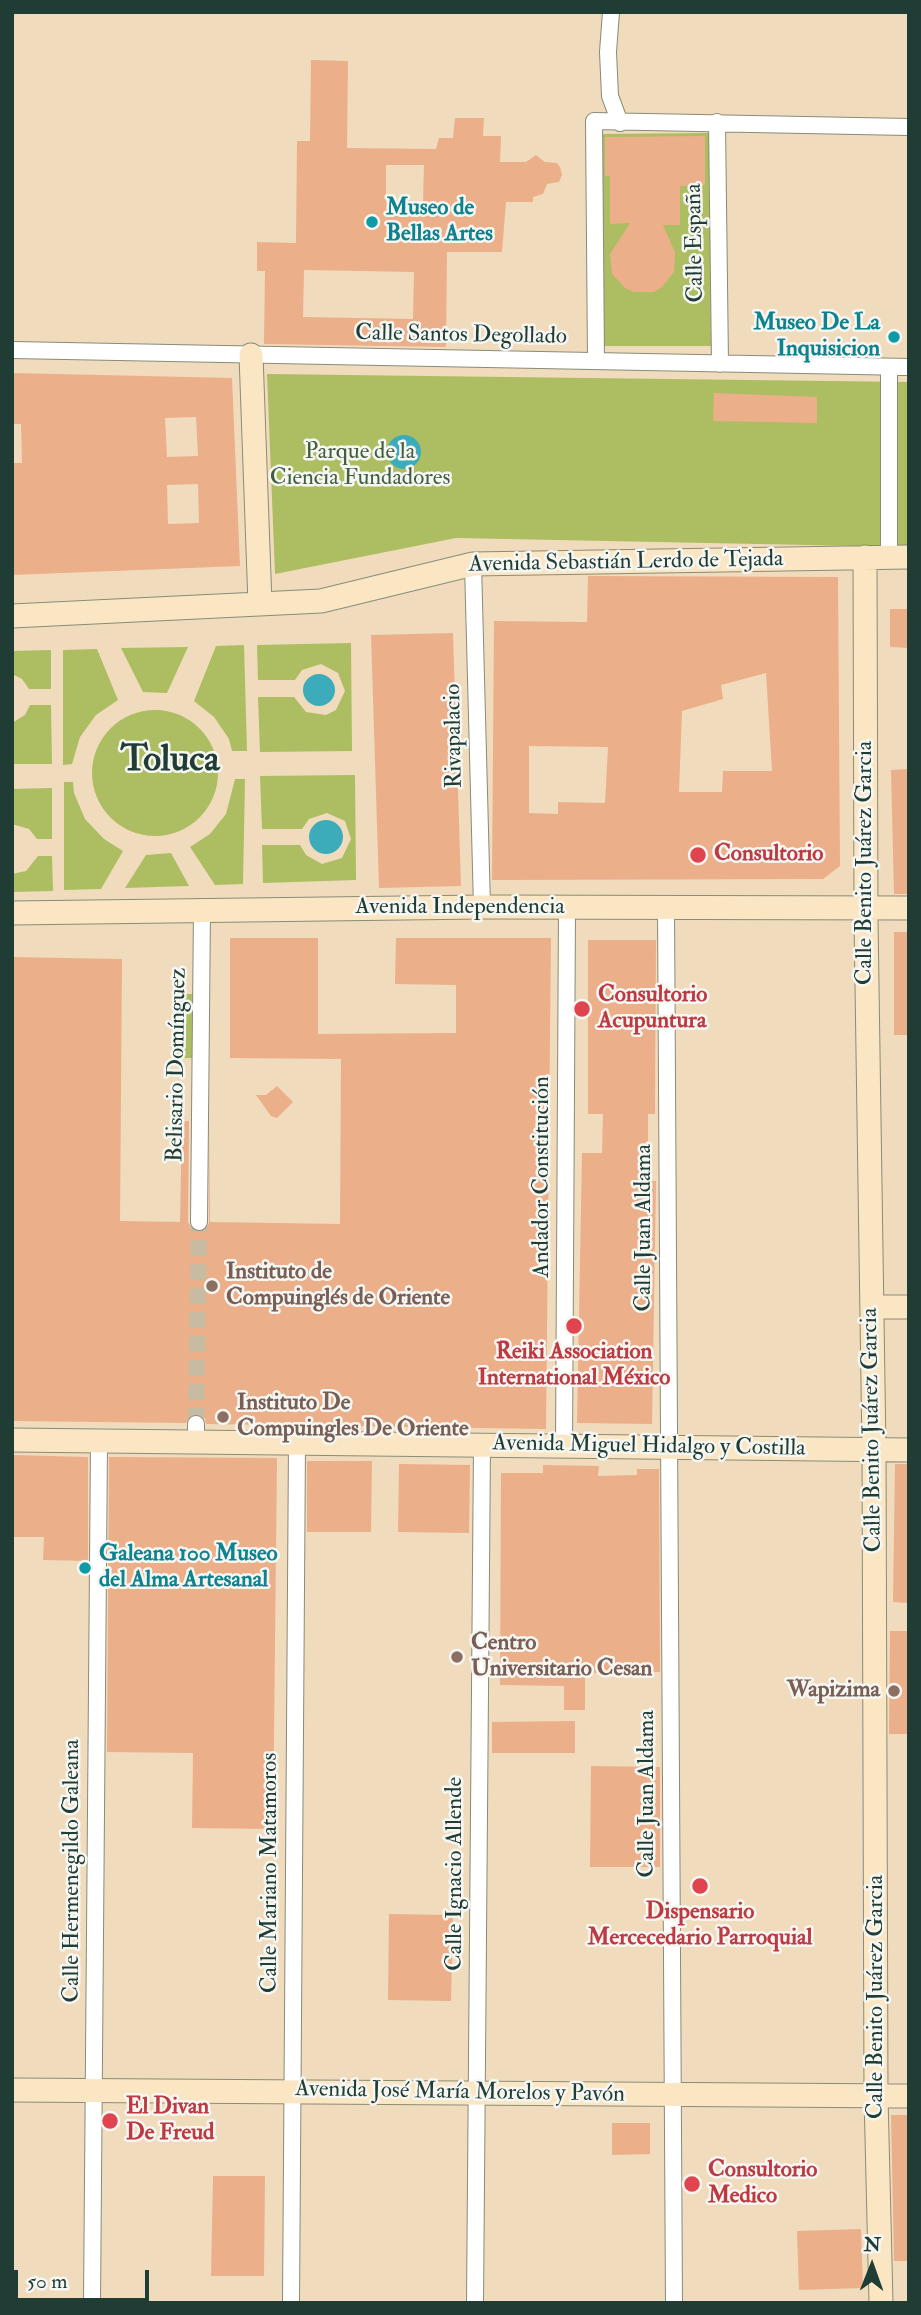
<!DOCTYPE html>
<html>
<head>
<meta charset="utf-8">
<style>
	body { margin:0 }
	#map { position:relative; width:921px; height:2315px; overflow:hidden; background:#f1dbbd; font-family:"IM FELL Double Pica",serif }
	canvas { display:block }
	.frame { position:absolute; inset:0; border:14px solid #1f3d34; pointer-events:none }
	.north { position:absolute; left:837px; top:2231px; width:70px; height:70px; -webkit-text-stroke:5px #f6f6f2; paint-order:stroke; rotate:1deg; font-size:19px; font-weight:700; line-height:28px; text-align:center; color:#1f3d34 }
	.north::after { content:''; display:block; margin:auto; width:24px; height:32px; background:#1f3d34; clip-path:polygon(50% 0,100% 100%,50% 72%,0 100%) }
	.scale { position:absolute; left:14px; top:2270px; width:135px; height:32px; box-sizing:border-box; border:4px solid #1f3d34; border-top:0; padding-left:9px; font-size:21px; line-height:24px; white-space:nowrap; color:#1f3d34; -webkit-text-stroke:5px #f6f6f2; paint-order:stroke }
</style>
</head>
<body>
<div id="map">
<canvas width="921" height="2315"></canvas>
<div class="frame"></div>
<div class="north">N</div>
<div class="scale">50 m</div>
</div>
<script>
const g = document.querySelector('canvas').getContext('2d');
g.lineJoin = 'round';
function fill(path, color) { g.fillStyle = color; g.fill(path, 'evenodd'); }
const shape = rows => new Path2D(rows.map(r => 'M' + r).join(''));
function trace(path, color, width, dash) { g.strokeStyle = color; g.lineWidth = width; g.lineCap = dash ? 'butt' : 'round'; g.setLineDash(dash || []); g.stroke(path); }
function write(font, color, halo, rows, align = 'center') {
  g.font = font + ' "IM FELL Double Pica",serif'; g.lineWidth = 5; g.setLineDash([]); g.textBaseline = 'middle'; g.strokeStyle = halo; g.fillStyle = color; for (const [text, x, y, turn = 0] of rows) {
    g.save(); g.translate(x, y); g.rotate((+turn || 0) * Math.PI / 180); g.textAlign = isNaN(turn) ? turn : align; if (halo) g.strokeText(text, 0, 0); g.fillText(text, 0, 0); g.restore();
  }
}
fill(shape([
	[709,133,711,346,601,346,599,134],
	[267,374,909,382,909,547,456,538,275,574],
	[351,643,352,751,260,752,258,697,294,697,306,712,326,715,336,710,345,691,338,673,321,664,302,670,295,680,258,680,257,645],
	[244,645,247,751,232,751,229,739,214,717,194,701,216,646],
	[188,647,167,693,143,692,121,648],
	[97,649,118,700,96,715,80,737,72,764,63,765,63,650],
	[51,650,51,689,29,689,22,679,12,674,12,651],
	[30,705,51,705,52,764,12,764,12,723,25,715],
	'92 773a63 63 0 1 1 126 0a63 63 0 1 1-126 0Z',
	[355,775,356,880,263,883,262,845,300,845,306,855,322,864,342,858,351,839,345,821,327,813,309,819,302,829,262,829,260,776],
	[235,779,245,779,243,884,215,885,190,847,210,834,226,814],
	[64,782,73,782,74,793,85,819,104,839,123,851,101,889,64,890],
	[52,788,52,839,37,839,29,829,12,824,12,789],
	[171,853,189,886,125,888,146,855],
	[38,856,52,856,53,891,12,892,12,874,26,871],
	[175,994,197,994,196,1058,174,1058]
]), '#acbe61');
fill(shape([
	'387 452a17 17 0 1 1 34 0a17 17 0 1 1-34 0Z',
	'303 690a16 16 0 1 1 32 0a16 16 0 1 1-32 0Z',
	'309 837a17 17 0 1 1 34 0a17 17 0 1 1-34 0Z'
]), '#3dacba');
fill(shape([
	[311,60,348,61,347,148,436,149,439,138,453,138,455,118,484,118,483,136,501,136,500,162,526,162,536,155,545,162,557,163,560,167,562,175,559,182,547,184,543,194,533,197,533,202,506,202,502,252,447,252,446,347,264,344,265,271,257,271,257,242,296,243,297,141,310,141],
	[386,165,424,165,423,202,386,202],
	[304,270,414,272,413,319,303,317],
	[705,136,705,185,680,186,680,225,663,225,675,252,674,272,662,287,654,292,634,292,625,288,612,274,610,254,630,223,610,224,610,176,605,176,605,137],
	[12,373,232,378,240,566,12,575,12,463,22,463,21,424,12,424],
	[196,417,198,456,167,457,165,418],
	[198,484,199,523,168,524,167,485],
	[714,393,817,397,817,423,713,421],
	[588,576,838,577,840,866,823,879,492,880,494,621,587,622],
	[766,673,772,771,723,771,722,792,679,792,682,711,723,699,721,685],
	[529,746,608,747,605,803,558,802,558,814,529,813],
	[890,609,909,609,909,648,890,647],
	[453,633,461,886,379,888,371,635],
	[909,769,909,894,894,894,891,770],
	[894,932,909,932,909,1035,894,1035],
	[230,938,318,938,318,1034,456,1033,456,985,395,984,396,938,551,938,546,1429,206,1424,205,1418,197,1414,190,1415,186,1423,12,1421,12,957,122,959,120,1221,180,1222,182,1121,189,1121,188,1222,193,1231,204,1231,209,1223,210,1121,210,1222,340,1224,341,1059,230,1058],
	[588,940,656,940,655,1114,648,1114,648,1154,653,1154,652,1181,656,1181,652,1424,577,1423,582,1153,602,1153,603,1114,588,1114],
	[277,1086,293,1102,277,1118,271,1116,256,1095,266,1095],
	[12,1455,88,1457,88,1561,43,1560,44,1537,12,1537],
	[109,1457,277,1458,273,1829,192,1828,193,1753,107,1752],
	[307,1461,372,1461,371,1532,307,1532],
	[399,1464,470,1465,469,1533,398,1532],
	[895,1464,909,1464,909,1603,893,1602],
	[543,1465,599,1466,598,1476,637,1475,637,1469,659,1469,660,1672,585,1673,585,1710,564,1710,564,1686,500,1685,501,1473,543,1473],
	[890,1631,909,1631,909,1734,889,1734],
	[575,1721,575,1753,492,1753,492,1722],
	[591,1766,660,1767,660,1867,590,1867],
	[389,1914,453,1915,451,2001,388,2000],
	[891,2115,909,2115,909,2261,894,2261],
	[612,2123,650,2123,650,2154,612,2155],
	[213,2176,265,2176,264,2276,211,2276],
	[861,2229,863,2288,799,2290,797,2231]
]), '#ebaf8a');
trace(shape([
	[196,1424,199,1222]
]), '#c7bba2', 16, [16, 8]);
const street = shape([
	[611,12,608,52,610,96,620,123],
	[717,122,720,364],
	[12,350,909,367],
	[596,361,594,121,909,127],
	[889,557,889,367],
	[473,564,482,907],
	[666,908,674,2303],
	[199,1222,202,909],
	[196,1442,196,1424],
	[564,1446,567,908],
	[92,2303,99,1441],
	[291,2303,297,1443],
	[475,2303,482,1445]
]);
const secondary = shape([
	[251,355,260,604],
	[865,557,866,919,874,1450,876,2096,881,2303],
	[12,616,321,601,473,564,909,557],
	[12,913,482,907,909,908],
	[872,1307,909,1307],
	[12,1440,909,1450],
	[12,2090,909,2096]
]);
trace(street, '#888c78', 18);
trace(secondary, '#888c78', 25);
trace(street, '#fff', 16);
trace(secondary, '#fbe6c4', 23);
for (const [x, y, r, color] of [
	[372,222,7,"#0f9aa8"],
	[894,337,7,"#0f9aa8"],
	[698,855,9,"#e0444e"],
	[582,1009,9,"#e0444e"],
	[212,1286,7,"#8d6e63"],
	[574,1326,9,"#e0444e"],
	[223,1417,7,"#8d6e63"],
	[85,1568,7,"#0f9aa8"],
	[457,1657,7,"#8d6e63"],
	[894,1691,7,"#8d6e63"],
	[700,1886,9,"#e0444e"],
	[110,2121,9,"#e0444e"],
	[692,2184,9,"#e0444e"]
]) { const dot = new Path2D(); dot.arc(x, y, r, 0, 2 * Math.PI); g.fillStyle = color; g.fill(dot); trace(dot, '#f6f6f2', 2.5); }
write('bold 23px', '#0d838f', '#f6f6f2', [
	["Museo de",386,209],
	["Bellas Artes",386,235],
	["Museo De La",880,324,"right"],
	["Inquisicion",880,350,"right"],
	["Galeana 100 Museo",99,1555],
	["del Alma Artesanal",99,1581]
], 'left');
write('23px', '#1f3d34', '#f6f6f2', [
	["Calle España",696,243,-91],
	["Calle Santos Degollado",461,336,1],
	["Avenida Sebastián Lerdo de Tejada",626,563,-1],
	["Rivapalacio",455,736,-91],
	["Calle Benito Juárez Garcia",866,863,-90],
	["Avenida Independencia",460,908],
	["Belisario Domínguez",178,1065,-89],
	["Andador Constitución",543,1177,-90],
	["Calle Juan Aldama",645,1228,-90],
	["Calle Benito Juárez Garcia",873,1430,-91],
	["Avenida Miguel Hidalgo y Costilla",649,1447,1],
	["Calle Juan Aldama",648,1794,-90],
	["Calle Hermenegildo Galeana",73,1871,-90],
	["Calle Mariano Matamoros",271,1873,-90],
	["Calle Ignacio Allende",456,1874,-90],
	["Calle Benito Juárez Garcia",877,1997,-90],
	["Avenida José María Morelos y Pavón",460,2093,1]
]);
write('23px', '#425d3f', '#f6f6f2', [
	["Parque de la",360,453],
	["Ciencia Fundadores",360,479]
]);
write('bold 23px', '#be3a42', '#f6f6f2', [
	["Consultorio",714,855],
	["Consultorio",598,996],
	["Acupuntura",598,1022],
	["Reiki Association",574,1353,"center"],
	["International México",574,1379,"center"],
	["Dispensario",700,1913,"center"],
	["Mercecedario Parroquial",700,1939,"center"],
	["El Divan",126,2108],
	["De Freud",126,2134],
	["Consultorio",708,2171],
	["Medico",708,2197]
], 'left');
write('bold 23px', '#785e54', '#f6f6f2', [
	["Instituto de",226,1273],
	["Compuinglés de Oriente",226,1299],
	["Instituto De",237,1404],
	["Compuingles De Oriente",237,1430],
	["Centro",471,1644],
	["Universitario Cesan",471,1670],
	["Wapizima",880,1691,"right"]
], 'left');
write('bold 37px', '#1f3d34', '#f6f6f2', [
	["Toluca",170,762]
]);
</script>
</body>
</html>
